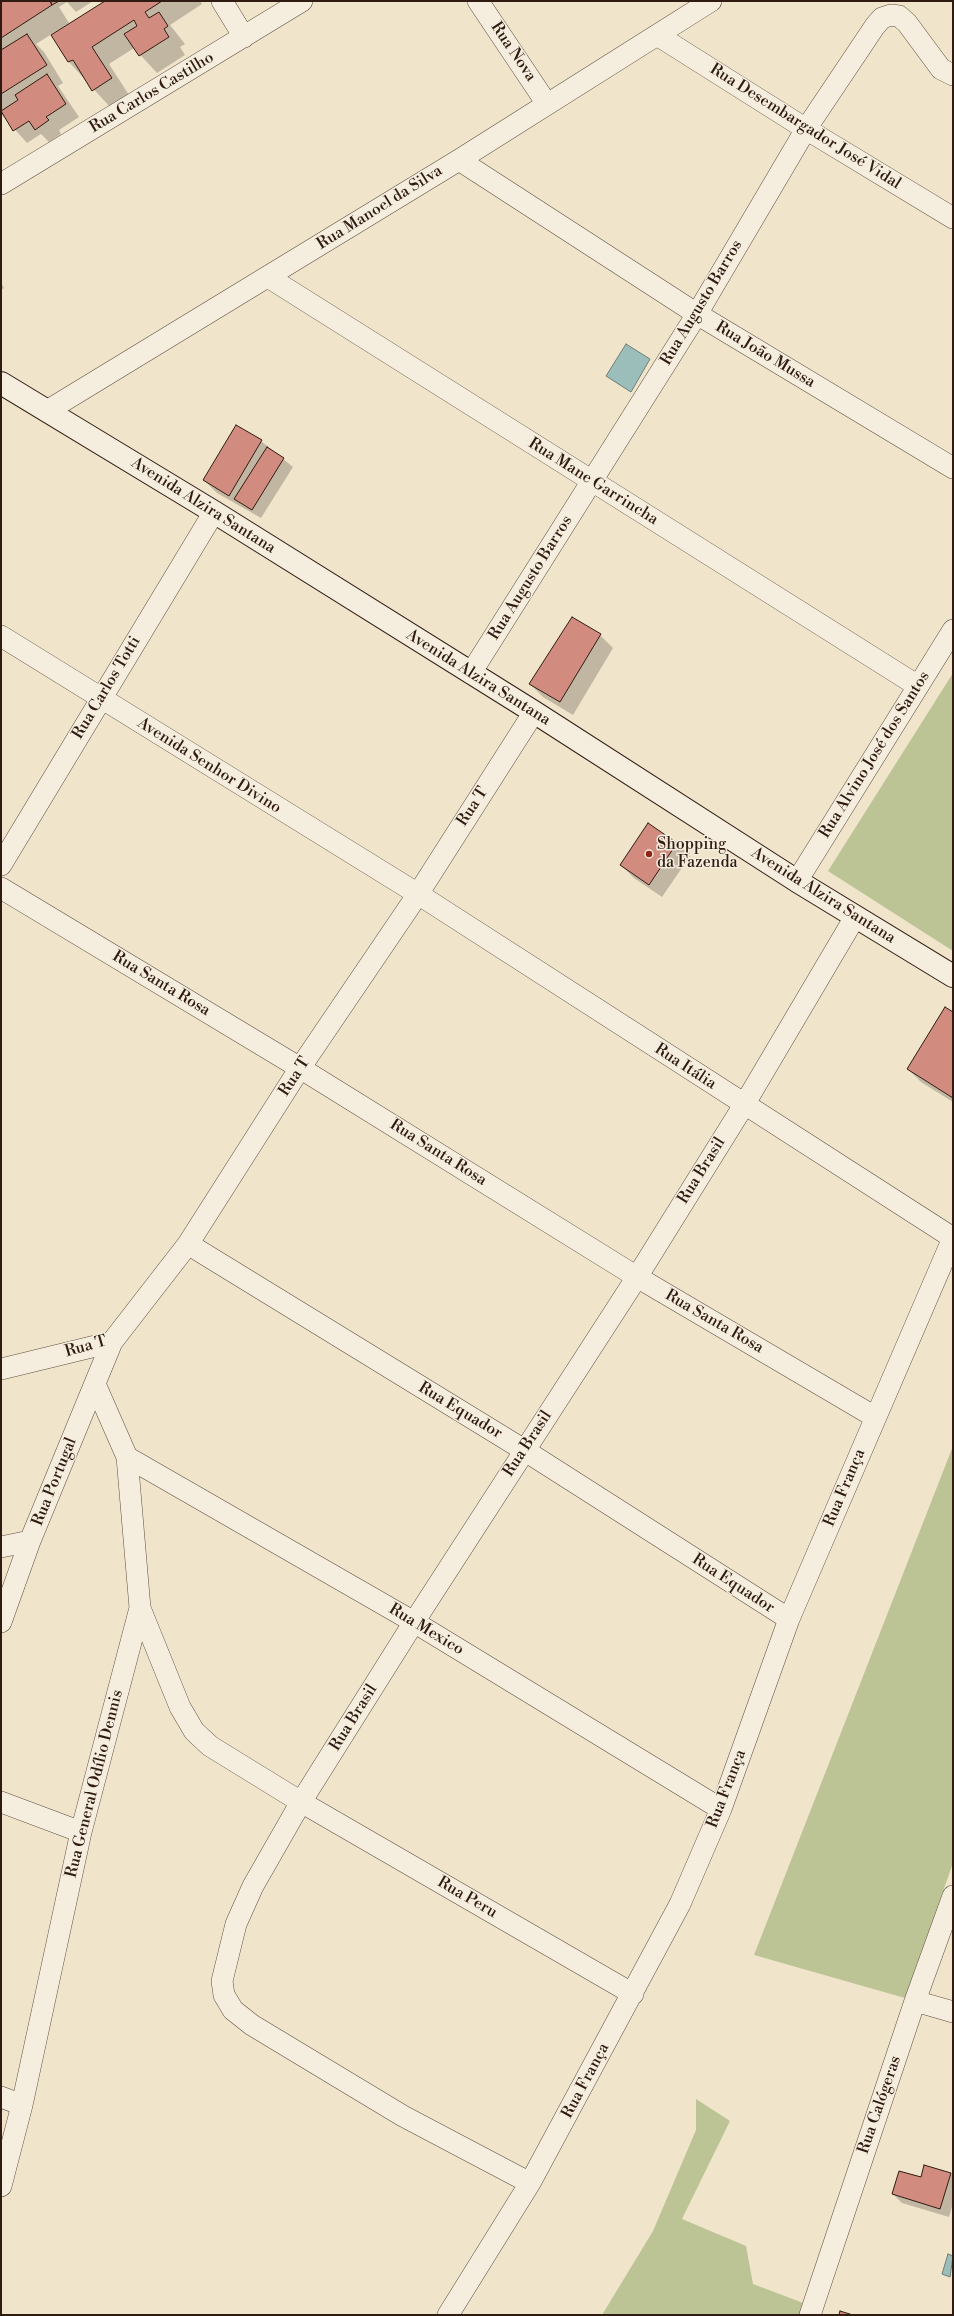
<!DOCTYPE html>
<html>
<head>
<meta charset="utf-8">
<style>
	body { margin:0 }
	#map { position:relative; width:954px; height:2316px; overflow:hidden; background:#f0e4cb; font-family:"Libre Bodoni",serif }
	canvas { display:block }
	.frame { position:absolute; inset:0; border:2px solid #2f1b12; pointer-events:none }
</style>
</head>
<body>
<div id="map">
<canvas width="954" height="2316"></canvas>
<div class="frame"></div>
</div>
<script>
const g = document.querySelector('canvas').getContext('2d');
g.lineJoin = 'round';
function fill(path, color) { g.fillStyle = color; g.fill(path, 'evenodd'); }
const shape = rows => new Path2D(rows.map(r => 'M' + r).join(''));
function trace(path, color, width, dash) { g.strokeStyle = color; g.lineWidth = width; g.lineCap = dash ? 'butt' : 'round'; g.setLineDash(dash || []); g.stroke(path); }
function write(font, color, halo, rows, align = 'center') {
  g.font = font + ' "Libre Bodoni",serif'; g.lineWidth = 3; g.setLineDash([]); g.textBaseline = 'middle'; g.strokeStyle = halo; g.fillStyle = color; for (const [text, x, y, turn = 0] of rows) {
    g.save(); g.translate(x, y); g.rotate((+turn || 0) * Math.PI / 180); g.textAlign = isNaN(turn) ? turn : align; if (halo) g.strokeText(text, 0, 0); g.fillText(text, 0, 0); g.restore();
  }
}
fill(shape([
	[953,673,953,951,828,871],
	[953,1446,953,1863,905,1998,754,1955],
	[696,2099,730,2121,682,2219,746,2246,753,2284,806,2304,802,2315,602,2315,653,2231,696,2130]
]), '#bcc496');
const water = shape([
	[626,344,650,359,631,392,606,376,626,344],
	[948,2254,953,2256,950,2277,942,2274,948,2254]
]);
fill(water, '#9bbebb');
trace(water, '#707d77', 1);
fill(shape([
	[1,1,93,1,76,12,67,2,59,7,69,23,36,44,44,52,63,83,58,86,79,117,59,130,61,134,49,142,41,134,27,143,1,114],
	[107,1,200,1,202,4,170,25,185,44,180,47,185,55,157,73,134,48,109,64,129,95,110,107,69,62,53,36],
	[1,283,4,288,1,290],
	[261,441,293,467,261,518,217,493,204,480],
	[600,635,613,648,573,715,543,697,530,684],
	[677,843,690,856,662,897,634,878,621,865],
	[953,1013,953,1102,921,1082,908,1069],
	[950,2173,953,2176,953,2203,949,2217,902,2203,893,2194,921,2179]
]), '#0003');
const building = shape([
	[1,1,50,1,52,5,1,38,1,1],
	[50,1,59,1,52,5,50,1],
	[105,1,162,1,145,12,149,18,159,12,168,26,164,29,169,37,139,56,124,34,137,26,134,20,92,47,112,78,92,91,73,60,68,62,51,35,105,1],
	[27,34,47,65,1,94,1,50,27,34],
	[47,74,66,104,46,117,49,120,35,130,29,121,13,131,1,111,18,100,15,95,47,74],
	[236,425,262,440,229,496,203,480,236,425],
	[267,447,284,458,252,510,234,499,267,447],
	[572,617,601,634,560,702,529,684,572,617],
	[648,823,677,843,649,885,620,865,648,823],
	[945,1007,953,1012,953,1098,907,1069,945,1007],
	[924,2165,951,2173,940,2209,892,2194,899,2171,921,2177,924,2165],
	[840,2311,853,2315,839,2315,840,2311]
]);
fill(building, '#d18b7f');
trace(building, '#2f1b12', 1);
const street = shape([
	[222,1,244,37],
	[478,1,547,104],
	[657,35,806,129,953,218],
	[459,160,697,314,953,468],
	[1,184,302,1],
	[268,277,918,686],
	[47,411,459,160,711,1],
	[1,636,418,894,953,1238],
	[471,673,697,314,806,129,875,26,882,18,891,15,899,16,907,23,941,69,953,75],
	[1,865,214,512],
	[797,881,953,630],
	[1,888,300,1068,637,1277,875,1417],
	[188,1244,524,1450,789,1619],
	[1,1369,112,1342],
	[127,1457,414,1622,721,1809],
	[1,1547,30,1541],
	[140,1608,180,1707,194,1731,210,1746,301,1802,633,1994],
	[1,1622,30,1541,112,1342,188,1244,300,1068,418,894,534,712],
	[1,1802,81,1832],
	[915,2001,953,2012],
	[1,2097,22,2105],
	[530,2183,403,2116,252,2025,233,2010,224,1995,222,1981,236,1924,253,1886,301,1802,414,1622,637,1277,744,1105,855,917],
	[1,2186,22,2105,81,1832,140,1608,127,1457,95,1384],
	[448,2315,530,2183,680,1904,721,1809,789,1619,953,1238],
	[810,2315,915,2001,953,1896]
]);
const secondary = shape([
	[1,383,214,512,534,712,797,881,953,976]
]);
trace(street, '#5f4d40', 22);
trace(secondary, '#2f1b12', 24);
trace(street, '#f5eddd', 21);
trace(secondary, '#f5eddd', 22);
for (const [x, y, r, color] of [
	[649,854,4,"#8f2418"]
]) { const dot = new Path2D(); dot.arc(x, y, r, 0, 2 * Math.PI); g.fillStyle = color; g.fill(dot); trace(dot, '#f5eddd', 1.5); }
write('16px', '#2f1b12', '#f5eddd', [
	["Rua Nova",513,52,56],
	["Rua Carlos Castilho",152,93,-31],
	["Rua Desembargador José Vidal",805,127,32],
	["Rua Manoel da Silva",380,208,-32],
	["Rua Augusto Barros",702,303,-59],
	["Rua João Mussa",765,355,31],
	["Rua Mane Garrincha",593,482,32],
	["Avenida Alzira Santana",203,506,32],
	["Rua Augusto Barros",531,578,-58],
	["Avenida Alzira Santana",478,678,32],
	["Rua Carlos Totti",107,688,-59],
	["Rua Alvino José dos Santos",875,755,-58],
	["Avenida Senhor Divino",209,766,32],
	["Rua T",473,807,-57],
	["Avenida Alzira Santana",823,896,32],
	["Rua Santa Rosa",161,984,31],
	["Rua Itália",685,1067,33],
	["Rua T",295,1077,-57],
	["Rua Santa Rosa",438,1153,32],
	["Rua Brasil",702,1171,-58],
	["Rua Santa Rosa",714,1322,30],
	["Rua T",86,1347,-16],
	["Rua Equador",460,1411,31],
	["Rua Brasil",528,1444,-57],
	["Rua Portugal",55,1482,-68],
	["Rua França",845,1488,-67],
	["Rua Equador",733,1584,33],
	["Rua Mexico",426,1630,31],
	["Rua Brasil",354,1718,-58],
	["Rua General Odílio Dennis",95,1784,-76],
	["Rua França",727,1789,-69],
	["Rua Peru",467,1898,30],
	["Rua França",586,2081,-62],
	["Rua Calógeras",880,2105,-71]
]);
write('16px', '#2f1b12', '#f5eddd', [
	["Shopping",657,845],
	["da Fazenda",657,863]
], 'left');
</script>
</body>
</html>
